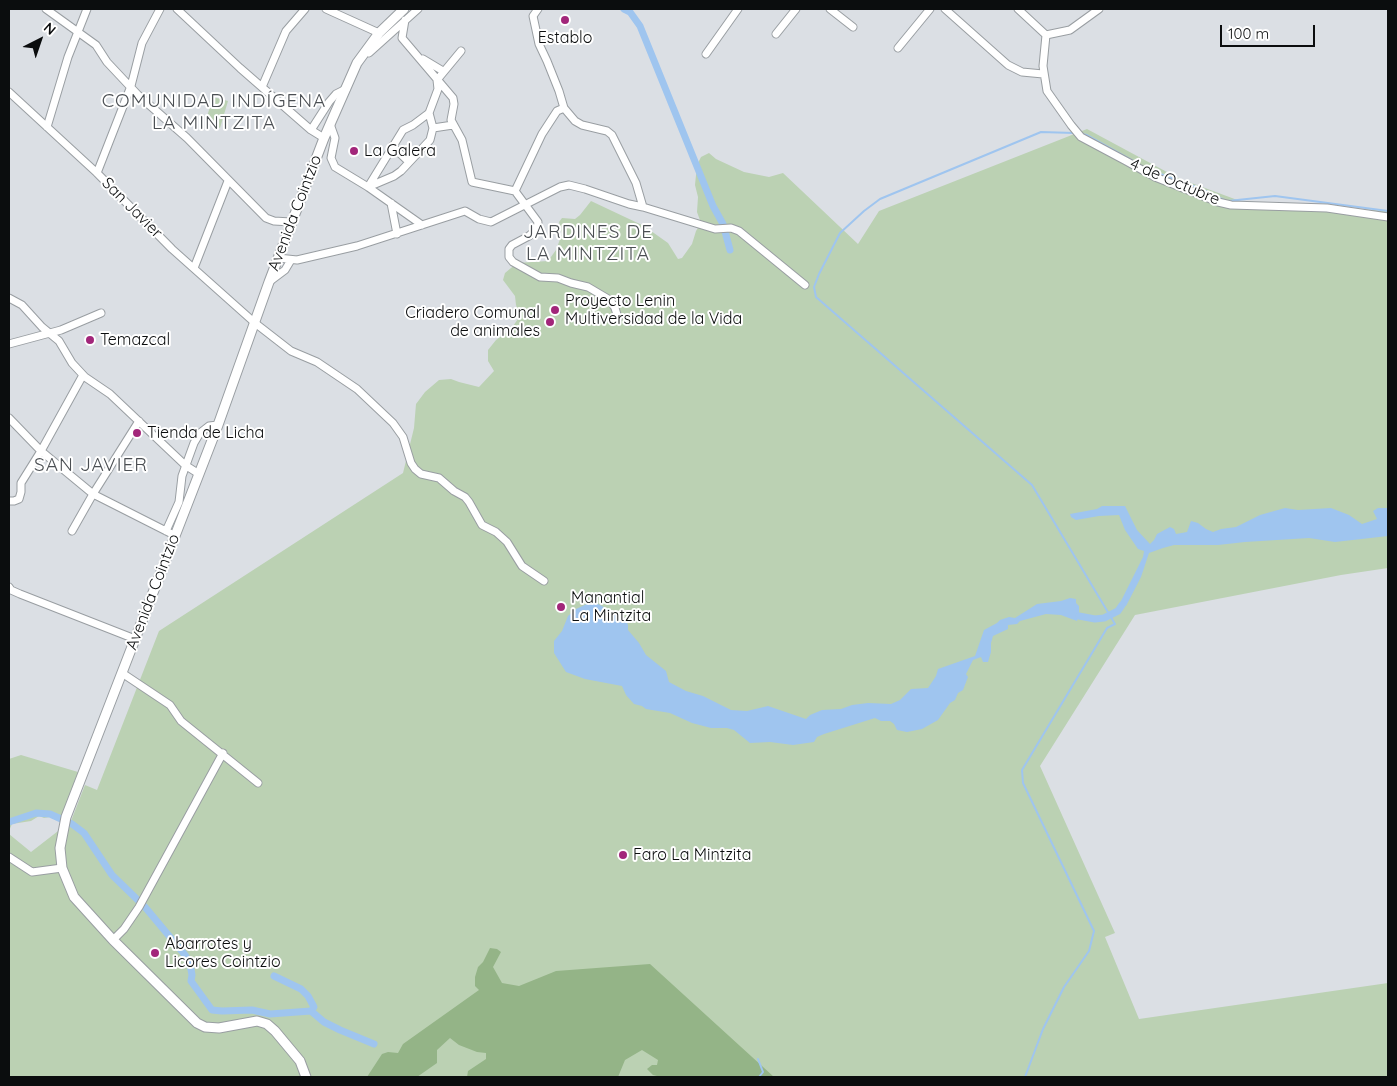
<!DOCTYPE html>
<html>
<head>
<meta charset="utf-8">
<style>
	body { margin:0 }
	#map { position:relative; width:1397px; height:1086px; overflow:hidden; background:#dbdfe4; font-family:Quicksand,sans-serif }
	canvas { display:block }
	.frame { position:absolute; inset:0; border:10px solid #0b0d0e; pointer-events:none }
	.north { position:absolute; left:15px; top:15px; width:50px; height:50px; -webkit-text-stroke:4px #fff; paint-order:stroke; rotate:41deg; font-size:14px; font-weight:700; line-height:20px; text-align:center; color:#0b0d0e }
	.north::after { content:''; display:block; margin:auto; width:18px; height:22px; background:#0b0d0e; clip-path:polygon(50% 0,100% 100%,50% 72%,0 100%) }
	.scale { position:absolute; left:1220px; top:25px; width:95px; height:22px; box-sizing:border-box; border:2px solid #0b0d0e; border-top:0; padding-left:6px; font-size:15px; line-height:18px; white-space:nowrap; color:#0b0d0e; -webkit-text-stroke:4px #fff; paint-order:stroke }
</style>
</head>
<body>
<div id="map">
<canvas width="1397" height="1086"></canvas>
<div class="frame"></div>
<div class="north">N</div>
<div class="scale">100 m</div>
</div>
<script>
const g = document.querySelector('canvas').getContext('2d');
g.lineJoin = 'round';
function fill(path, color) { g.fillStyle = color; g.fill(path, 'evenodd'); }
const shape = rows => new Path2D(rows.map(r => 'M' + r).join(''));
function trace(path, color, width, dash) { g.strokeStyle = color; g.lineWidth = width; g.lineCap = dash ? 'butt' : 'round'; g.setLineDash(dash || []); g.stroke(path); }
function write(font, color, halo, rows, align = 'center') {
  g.font = font + ' Quicksand,sans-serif'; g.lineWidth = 4; g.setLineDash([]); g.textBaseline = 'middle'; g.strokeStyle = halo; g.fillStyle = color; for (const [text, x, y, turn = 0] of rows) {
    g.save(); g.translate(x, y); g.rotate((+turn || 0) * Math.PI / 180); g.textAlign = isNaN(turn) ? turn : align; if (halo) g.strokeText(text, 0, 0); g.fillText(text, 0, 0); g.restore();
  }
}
fill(shape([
	[213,97,228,101,220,128,205,123],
	[1087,129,1178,178,1240,201,1388,211,1388,568,1341,575,1135,615,1040,766,1115,933,1105,937,1139,1019,1388,983,1388,1077,9,1077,9,834,31,852,71,821,85,785,97,790,159,631,403,473,414,428,416,404,425,392,439,380,451,379,459,382,479,387,494,371,488,361,488,350,496,340,511,329,520,316,516,305,515,296,503,280,505,273,517,263,548,261,556,250,562,234,559,222,562,218,575,219,580,215,591,201,644,226,668,243,678,259,682,258,692,244,696,231,701,223,697,212,698,197,695,185,697,165,701,157,709,153,716,159,744,172,769,177,783,173,858,244,879,211],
	[21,755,78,772,60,821,50,817,44,818,39,816,31,821,12,824,9,831,9,759]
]), '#bbd1b3');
fill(shape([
	[490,948,497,949,501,952,493,967,502,983,519,986,556,971,650,964,774,1077,661,1077,653,1075,647,1069,652,1065,657,1065,658,1060,642,1050,625,1060,618,1077,467,1077,468,1071,486,1059,486,1053,477,1052,459,1045,450,1038,437,1050,437,1063,417,1077,367,1077,382,1054,388,1052,398,1053,403,1044,479,990,475,986,475,977,478,967,483,962]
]), '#94b487');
fill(shape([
	[1102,506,1125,506,1137,530,1150,544,1154,540,1157,534,1170,527,1174,529,1176,534,1187,532,1191,521,1198,523,1206,529,1213,532,1221,529,1236,527,1260,515,1285,508,1298,510,1331,508,1349,515,1362,524,1377,519,1373,511,1378,508,1388,508,1388,536,1335,542,1309,538,1245,542,1218,545,1174,545,1163,548,1149,553,1141,577,1126,606,1119,605,1143,557,1144,551,1138,549,1125,530,1119,515,1099,516,1076,520,1071,517,1070,514,1097,509],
	[1070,598,1076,599,1076,603,1079,606,1079,616,1077,621,1061,615,1046,614,1020,621,1017,624,1008,625,1008,629,993,636,991,643,991,652,988,662,983,662,981,657,973,660,966,674,968,677,963,690,958,693,955,700,950,703,938,720,922,729,907,732,897,730,894,724,890,721,881,721,875,718,824,734,817,737,814,742,793,745,770,742,750,743,734,730,727,728,711,728,692,723,670,713,646,709,642,706,634,704,626,695,622,686,585,679,566,672,554,653,554,641,562,631,568,616,576,609,587,604,598,604,625,618,628,625,628,630,639,643,646,655,666,671,669,682,686,691,703,696,731,710,747,711,768,706,806,719,810,715,822,710,841,709,852,705,868,703,891,704,900,700,911,689,928,688,936,676,938,669,975,656,984,630,997,623,1000,620,1009,617,1015,618,1037,604,1061,601]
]), '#9fc5ef');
trace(shape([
	[1082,134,1087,135,1139,164],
	[1152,171,1199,188,1224,200],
	[1228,201,1275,196,1388,211],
	[758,1059,763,1072,759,1077],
	[1025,1077,1043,1029,1064,987,1089,951,1094,931,1023,783,1022,770,1107,628,1115,624,1032,485,816,297,814,287,819,274,840,233,864,211,880,199,1041,132,1074,133]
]), '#9fc5ef', 2);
trace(shape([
	[624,9,630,12,640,26,713,206,723,224,730,250],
	[1079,616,1095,619,1104,618,1118,611,1122,605],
	[9,822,36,813,50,814,72,824,84,833,112,875,145,907,185,955,190,964,192,975,191,981,212,1010,222,1011,252,1010,270,1014,311,1011,314,1007,308,996,301,989,274,976],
	[311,1011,324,1022,340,1030,374,1044]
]), '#9fc5ef', 7);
const minor = shape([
	[46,9,96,45,107,62,138,95,187,138,266,218,274,221,291,222],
	[177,9,240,68,311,130,324,138],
	[326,9,379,33],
	[538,9,533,16,539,44,547,61,559,91,564,108,575,121,582,125,607,131,612,135,636,183,643,207],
	[830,9,853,27],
	[945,9,1008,65,1022,72,1043,74],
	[1018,9,1046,35],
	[405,20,402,38,453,98,454,104,451,120,462,140,472,182,515,191,538,222,537,229,529,236,512,245,509,249,509,257,513,262,540,277,558,278,571,283,588,287,610,300,615,308,618,318],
	[776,34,796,9],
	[1046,35,1043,66,1047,91,1071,125,1081,137,1126,161,1155,177,1218,202,1231,205,1327,208,1388,217],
	[1046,35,1070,30,1099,9],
	[898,48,930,9],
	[369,53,418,9],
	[706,54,738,9],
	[423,59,443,71],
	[262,87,286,31,305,9],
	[9,92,97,173,172,249,255,323,291,351,317,362,357,389,393,423,403,437,411,463,415,469,421,474,439,478,454,491,465,497,469,502,482,525,496,532,507,542,522,566,544,581],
	[330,124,335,138,331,158,335,167,368,187,422,225],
	[47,127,68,57,87,9],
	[433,128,453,125],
	[311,130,329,102,336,94,346,89],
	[392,146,409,162],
	[97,173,131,86,142,43,160,9],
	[368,187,394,176,401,171,430,140,433,128,429,113,438,89,437,80,461,51],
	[368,187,403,130,413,125,429,113],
	[515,191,542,134,557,111,564,108],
	[391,203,397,234],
	[278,258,297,260,357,246,465,211,479,219,491,222,560,187,569,185,585,189,629,204,643,207,715,229,731,228,739,231,805,285],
	[194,268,228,181],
	[269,282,285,270,291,260],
	[9,298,22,305,42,327,59,341,72,363,85,377,110,394,185,465,199,474],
	[9,344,61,330,101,313],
	[9,418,41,451,93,494,174,535],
	[9,501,14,501,19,499,21,492,21,483,41,451,83,375],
	[72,531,93,494,139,421],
	[166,531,179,502,182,476,194,443,200,433,209,426,218,425],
	[9,587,11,590,20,594,135,639],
	[122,673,170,705,181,721,258,783],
	[9,857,32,872,62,868],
	[113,940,124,929,139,907,223,753]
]);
const major = shape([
	[306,1077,300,1061,275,1031,267,1024,257,1021,219,1028,205,1027,197,1023,113,940,74,897,62,868,60,848,66,817,218,425,269,282,324,138,357,63,379,33,404,9]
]);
trace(minor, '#999ea2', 9);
trace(major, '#999ea2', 11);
trace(minor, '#fff', 7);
trace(major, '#fff', 9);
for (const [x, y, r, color] of [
	[565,20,5,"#a2267a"],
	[354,151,5,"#a2267a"],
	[555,310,5,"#a2267a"],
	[550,322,5,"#a2267a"],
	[90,340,5,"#a2267a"],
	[137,433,5,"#a2267a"],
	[561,607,5,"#a2267a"],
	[623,855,5,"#a2267a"],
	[155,953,5,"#a2267a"]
]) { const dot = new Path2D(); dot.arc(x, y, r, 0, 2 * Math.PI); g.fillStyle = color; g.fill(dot); trace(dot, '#fff', 2); }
write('16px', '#0b0d0e', '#fff', [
	["Establo",565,38,"center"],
	["La Galera",364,151],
	["Proyecto Lenin",565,301],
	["Multiversidad de la Vida",565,319],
	["Criadero Comunal",540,313,"right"],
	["de animales",540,331,"right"],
	["Temazcal",100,340],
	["Tienda de Licha",147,433],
	["Manantial",571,598],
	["La Mintzita",571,616],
	["Faro La Mintzita",633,855],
	["Abarrotes y",165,944],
	["Licores Cointzio",165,962]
], 'left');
write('16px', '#0b0d0e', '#fff', [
	["4 de Octubre",1175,182,23],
	["San Javier",132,208,45],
	["Avenida Cointzio",295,213,-69],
	["Avenida Cointzio",153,592,-69]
]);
g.letterSpacing = '1px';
write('19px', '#4b4f53', '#fff', [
	["COMUNIDAD INDÍGENA",214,101],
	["LA MINTZITA",214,123],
	["JARDINES DE",588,232],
	["LA MINTZITA",588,254],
	["SAN JAVIER",91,465]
]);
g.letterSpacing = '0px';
</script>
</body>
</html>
